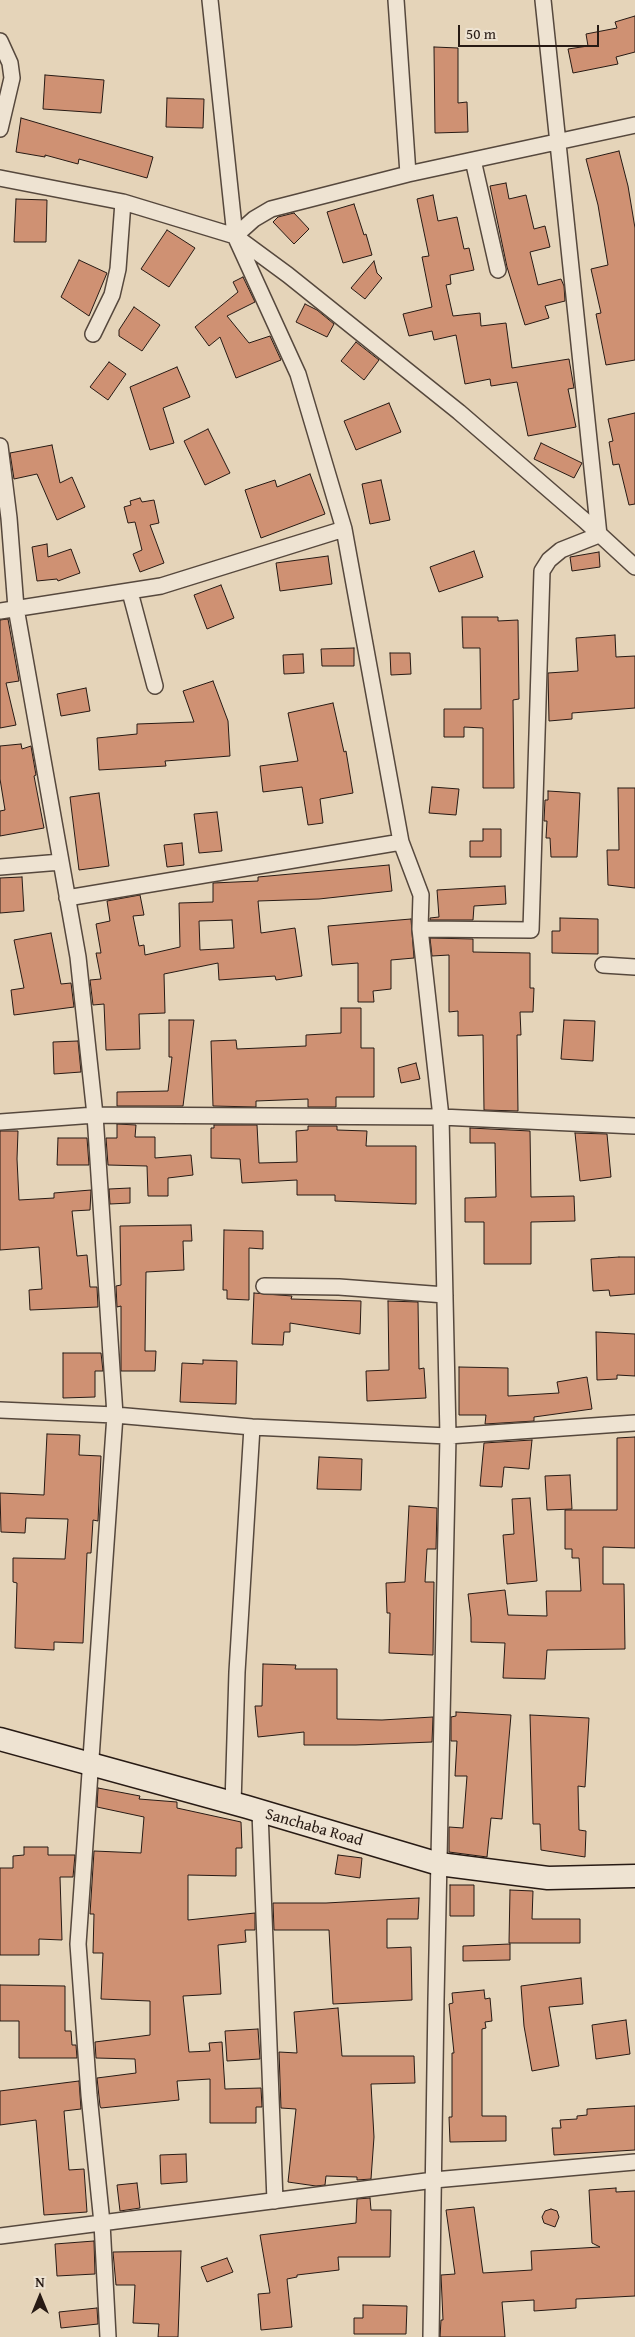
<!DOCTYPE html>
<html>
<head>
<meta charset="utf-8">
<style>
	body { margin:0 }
	#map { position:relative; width:635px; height:2337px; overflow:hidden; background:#e5d4b9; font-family:"Gentium Book Plus",serif }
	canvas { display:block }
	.north { position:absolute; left:15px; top:2272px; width:50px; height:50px; -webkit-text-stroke:4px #eee3d2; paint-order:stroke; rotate:0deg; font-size:14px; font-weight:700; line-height:20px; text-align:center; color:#271a14 }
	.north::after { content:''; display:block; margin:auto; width:18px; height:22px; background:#271a14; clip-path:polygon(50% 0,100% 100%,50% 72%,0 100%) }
	.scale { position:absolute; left:458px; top:25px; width:141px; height:22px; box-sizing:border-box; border:2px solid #271a14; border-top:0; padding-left:6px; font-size:15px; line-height:18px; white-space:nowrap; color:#271a14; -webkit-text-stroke:4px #eee3d2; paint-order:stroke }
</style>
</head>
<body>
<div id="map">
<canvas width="635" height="2337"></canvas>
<div class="north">N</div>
<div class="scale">50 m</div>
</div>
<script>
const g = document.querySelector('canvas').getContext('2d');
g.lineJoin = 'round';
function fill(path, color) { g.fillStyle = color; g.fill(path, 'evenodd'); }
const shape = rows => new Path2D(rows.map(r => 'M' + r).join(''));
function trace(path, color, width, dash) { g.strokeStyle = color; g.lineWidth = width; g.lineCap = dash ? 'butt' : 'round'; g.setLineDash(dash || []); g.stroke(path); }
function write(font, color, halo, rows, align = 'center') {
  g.font = font + ' "Gentium Book Plus",serif'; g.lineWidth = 4; g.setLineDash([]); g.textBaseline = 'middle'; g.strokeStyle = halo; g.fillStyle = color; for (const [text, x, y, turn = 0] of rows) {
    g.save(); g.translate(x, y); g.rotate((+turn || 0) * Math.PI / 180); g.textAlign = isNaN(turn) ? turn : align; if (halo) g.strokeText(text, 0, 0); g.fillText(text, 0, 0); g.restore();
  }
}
const building = shape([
	[635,16,635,52,616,57,618,64,573,73,568,49,588,46,586,34,617,28,615,22,635,16],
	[434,47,458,48,458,103,467,102,468,132,435,133,434,47],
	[45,75,104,80,101,113,43,109,45,75],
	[167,98,204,99,203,128,166,127,167,98],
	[21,118,153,157,147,178,79,159,78,164,45,155,45,157,16,152,21,118],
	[619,151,628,186,635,228,635,360,606,365,596,314,601,313,591,269,608,265,598,205,586,159,619,151],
	[506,183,509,199,526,195,534,229,545,226,550,247,530,252,538,285,561,279,564,286,565,301,545,306,549,318,525,325,507,267,490,186,506,183],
	[433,195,438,221,457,217,464,249,469,248,474,270,450,275,451,284,446,285,453,316,480,313,481,326,506,323,512,368,569,359,574,388,568,389,576,427,528,436,517,382,491,386,490,379,465,384,456,335,434,340,432,331,409,336,403,314,432,307,422,257,429,256,417,199,433,195],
	[16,199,47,200,46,242,14,242,16,199],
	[354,204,364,235,366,234,372,255,343,263,327,212,354,204],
	[294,213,309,229,294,244,273,222,278,217,294,213],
	[167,230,195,248,169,287,141,269,167,230],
	[79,260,107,273,89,316,61,297,79,260],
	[374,261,377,273,382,278,365,299,351,288,374,261],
	[243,277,255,302,227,316,249,343,270,336,281,360,236,378,220,337,209,346,195,327,238,292,233,282,243,277],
	[305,304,317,310,334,324,327,337,296,322,305,304],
	[134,307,160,325,142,351,119,336,119,330,134,307],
	[356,342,379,360,364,380,341,361,356,342],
	[109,362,126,374,108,400,90,387,109,362],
	[177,367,190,397,163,408,174,443,150,450,130,387,177,367],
	[389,403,401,432,356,450,344,421,389,403],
	[635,413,635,504,629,505,619,464,613,465,609,442,613,441,608,419,635,413],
	[208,429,230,473,205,485,184,441,208,429],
	[541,443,582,463,574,478,534,459,541,443],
	[52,445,60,483,72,477,85,507,57,520,37,474,14,479,10,453,52,445],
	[310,474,325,514,261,538,245,490,275,480,277,487,310,474],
	[381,480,390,520,370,524,362,484,381,480],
	[140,498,142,502,154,500,159,523,150,525,164,563,140,572,133,554,142,550,135,522,128,523,124,507,131,505,130,501,140,498],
	[47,544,48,557,71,549,80,573,58,581,57,579,37,581,32,547,47,544],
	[474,551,483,577,439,592,430,567,474,551],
	[599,552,600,567,572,571,570,557,599,552],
	[328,556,332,584,280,591,276,563,328,556],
	[221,585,234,618,207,629,194,595,221,585],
	[462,617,498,617,498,621,518,620,519,699,513,700,514,788,483,788,483,728,464,727,464,737,444,737,444,709,481,709,480,648,463,648,462,617],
	[8,619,19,681,6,683,16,725,0,728,0,620,8,619],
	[615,635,616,657,635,656,635,708,572,713,572,719,549,721,548,673,578,671,576,638,615,635],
	[354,648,354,666,322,666,321,649,354,648],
	[390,653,410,653,411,674,391,675,390,653],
	[303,654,304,673,284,674,283,655,303,654],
	[213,681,228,721,230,756,165,761,166,766,99,770,97,738,137,734,137,724,194,722,183,691,213,681],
	[86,688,90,711,61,716,57,694,86,688],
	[333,703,344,752,346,751,353,793,320,799,323,823,308,825,302,787,263,792,260,766,298,761,288,713,333,703],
	[21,744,22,749,31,746,36,775,34,776,44,828,0,836,0,811,5,810,0,779,0,746,21,744],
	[432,787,459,789,456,815,429,813,432,787],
	[618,788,635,788,635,888,608,885,607,850,619,850,618,788],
	[548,791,580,793,577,857,551,857,550,838,546,838,547,821,544,821,545,800,548,800,548,791],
	[99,793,109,866,79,870,70,797,99,793],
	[217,812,222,851,199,853,194,814,217,812],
	[483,829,501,829,501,857,470,857,470,841,483,841,483,829],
	[182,843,184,865,167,867,164,845,182,843],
	[389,865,392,891,319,899,258,901,261,933,295,928,302,976,276,980,275,976,219,980,218,963,164,974,165,1013,139,1014,140,1049,106,1050,104,1004,93,1005,90,980,101,979,96,953,101,953,96,924,110,921,107,901,140,895,144,915,133,916,139,946,144,945,145,955,180,947,179,903,213,902,213,883,258,881,258,877,389,865],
	[232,920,234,948,200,950,199,921,232,920],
	[22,877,24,911,0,913,0,878,22,877],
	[505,886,506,904,474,906,473,920,430,920,430,918,439,917,437,890,505,886],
	[560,918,598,919,598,954,552,953,552,931,560,931,560,918],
	[411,919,414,958,391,960,391,989,373,991,374,1002,358,1002,358,963,332,965,328,926,411,919],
	[51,933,61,984,71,983,74,1007,14,1015,11,990,24,988,14,940,51,933],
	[430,938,473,939,473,952,530,953,530,988,534,988,533,1012,520,1012,521,1035,517,1035,518,1111,484,1110,483,1035,458,1036,458,1011,449,1012,449,955,432,956,430,938],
	[341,1008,361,1008,361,1048,374,1048,374,1097,336,1097,336,1107,308,1107,308,1099,256,1101,256,1107,213,1106,211,1041,236,1040,237,1049,306,1046,306,1035,341,1033,341,1008],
	[169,1020,194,1020,183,1106,117,1106,117,1092,168,1091,172,1057,169,1057,169,1020],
	[564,1020,595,1021,593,1061,561,1059,564,1020],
	[78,1041,81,1072,54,1074,53,1042,78,1041],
	[416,1063,420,1079,401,1083,398,1068,416,1063],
	[117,1124,136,1125,135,1137,155,1137,155,1158,191,1155,193,1175,168,1178,168,1196,148,1196,147,1166,108,1165,106,1138,117,1138,117,1124],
	[214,1125,257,1125,259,1163,297,1162,296,1131,308,1130,308,1126,337,1126,337,1130,367,1131,366,1146,416,1146,416,1204,335,1201,335,1195,297,1195,297,1180,242,1183,240,1159,211,1158,211,1128,214,1128,214,1125],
	[470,1128,530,1131,531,1197,574,1196,575,1221,531,1222,531,1264,484,1264,484,1222,465,1222,465,1198,496,1197,495,1143,470,1143,470,1128],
	[0,1131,18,1131,17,1159,19,1200,54,1198,54,1193,91,1190,90,1210,72,1211,77,1256,87,1255,90,1287,97,1287,98,1307,30,1310,29,1290,42,1289,39,1247,0,1250,0,1131],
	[575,1133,607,1134,611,1177,580,1181,575,1133],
	[58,1138,87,1138,89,1165,57,1165,58,1138],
	[130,1188,130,1203,110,1204,109,1189,130,1188],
	[191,1225,192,1241,183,1241,184,1270,146,1272,145,1351,156,1351,155,1371,121,1371,121,1306,117,1307,116,1286,121,1285,120,1226,191,1225],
	[224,1230,263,1231,263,1249,249,1248,249,1300,227,1299,227,1290,223,1290,224,1230],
	[619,1257,635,1257,635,1294,610,1296,609,1290,593,1291,591,1259,619,1257],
	[254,1293,292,1296,291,1299,361,1301,360,1334,290,1323,290,1332,284,1332,283,1345,252,1344,254,1293],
	[388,1301,418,1302,419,1369,424,1368,426,1398,367,1401,366,1371,389,1370,388,1301],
	[596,1332,635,1334,635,1376,617,1375,617,1379,597,1380,596,1332],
	[63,1353,101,1353,103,1371,95,1371,95,1397,63,1398,63,1353],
	[203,1360,237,1361,236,1404,180,1402,182,1363,203,1364,203,1360],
	[459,1367,508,1368,508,1396,559,1393,557,1382,587,1377,592,1409,534,1417,534,1421,485,1424,486,1415,459,1415,459,1367],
	[47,1434,80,1435,79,1455,101,1456,98,1521,93,1520,91,1553,87,1553,83,1643,54,1642,54,1650,15,1648,17,1583,13,1582,13,1558,65,1559,68,1519,26,1518,25,1533,1,1532,0,1493,44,1495,47,1434],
	[635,1437,635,1548,603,1547,603,1584,624,1584,625,1649,547,1650,545,1679,503,1678,505,1643,471,1642,471,1618,468,1594,505,1590,508,1615,547,1616,546,1591,581,1591,579,1558,572,1558,572,1549,565,1549,565,1510,617,1510,617,1438,635,1437],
	[532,1440,529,1469,504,1467,502,1487,480,1486,484,1443,532,1440],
	[319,1457,362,1459,361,1490,317,1489,319,1457],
	[570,1475,572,1509,547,1510,545,1476,570,1475],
	[530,1498,537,1581,507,1584,503,1535,514,1534,512,1499,530,1498],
	[409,1506,437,1508,436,1549,427,1549,425,1582,434,1582,433,1655,389,1653,390,1613,387,1613,386,1583,405,1582,409,1506],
	[263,1664,296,1665,295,1669,337,1669,337,1719,382,1720,433,1717,432,1742,356,1745,304,1745,304,1732,258,1737,255,1706,262,1706,263,1664],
	[456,1712,511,1715,502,1819,491,1818,487,1857,449,1852,449,1827,463,1828,467,1776,455,1776,457,1741,451,1741,451,1717,456,1716,456,1712],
	[530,1715,589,1718,585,1787,578,1786,579,1830,586,1831,585,1857,541,1850,540,1824,533,1824,530,1715],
	[98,1788,140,1796,139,1799,177,1802,177,1808,241,1822,242,1848,236,1848,236,1876,188,1875,188,1920,255,1913,255,1930,245,1930,246,1942,218,1945,221,1994,183,1996,189,2052,210,2051,209,2043,222,2042,225,2089,261,2088,262,2107,256,2107,256,2123,210,2123,210,2079,177,2081,179,2100,101,2108,100,2106,97,2078,136,2073,135,2059,96,2058,95,2042,150,2035,150,2001,101,1999,103,1953,93,1953,94,1914,90,1914,94,1851,141,1853,144,1817,97,1807,98,1788],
	[24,1847,48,1847,48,1855,75,1855,73,1877,60,1877,62,1940,39,1939,39,1955,0,1955,0,1868,13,1868,13,1856,24,1855,24,1847],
	[338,1855,362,1858,360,1878,335,1874,338,1855],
	[450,1885,474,1885,474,1916,450,1916,450,1885],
	[510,1890,533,1891,532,1919,580,1919,580,1943,509,1943,510,1890],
	[419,1898,418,1919,387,1919,387,1948,411,1947,412,2000,333,2004,329,1930,274,1930,273,1903,326,1903,419,1898],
	[510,1944,510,1960,463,1961,463,1946,510,1944],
	[581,1978,583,2004,549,2007,559,2066,532,2071,524,2026,521,1986,581,1978],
	[0,1985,65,1986,65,2031,71,2031,72,2045,76,2045,77,2058,19,2058,19,2021,0,2021,0,1985],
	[484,1990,485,1999,490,1998,492,2021,485,2022,486,2028,482,2029,482,2116,506,2116,506,2141,450,2142,449,2117,452,2117,452,2053,454,2053,449,2004,453,2003,452,1993,484,1990],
	[338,2008,342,2056,414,2056,415,2083,371,2084,374,2137,371,2179,357,2180,357,2177,326,2176,325,2185,316,2186,288,2182,296,2109,281,2108,279,2052,297,2053,294,2012,338,2008],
	[626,2020,630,2054,596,2059,592,2025,626,2020],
	[258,2029,260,2059,227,2061,225,2031,258,2029],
	[79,2081,81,2109,64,2111,69,2170,84,2169,87,2212,44,2215,36,2120,0,2125,0,2091,79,2081],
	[635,2106,635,2150,554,2155,552,2128,561,2128,560,2120,577,2119,577,2116,587,2115,587,2109,635,2106],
	[186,2154,187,2182,161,2184,160,2155,186,2154],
	[137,2183,140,2208,120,2211,117,2185,137,2183],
	[616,2188,616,2192,635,2191,635,2296,576,2299,576,2308,534,2311,534,2300,502,2302,505,2337,440,2337,441,2320,443,2320,441,2275,455,2274,446,2210,474,2207,483,2273,532,2270,531,2251,600,2247,592,2243,589,2190,616,2188],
	[370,2198,371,2210,391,2210,390,2257,338,2257,339,2270,297,2275,297,2277,287,2279,292,2327,261,2330,258,2294,270,2293,260,2235,356,2223,357,2199,370,2198],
	[551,2209,557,2211,559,2217,555,2227,544,2223,542,2217,545,2211,551,2209],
	[94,2241,95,2274,57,2276,55,2244,94,2241],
	[181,2251,178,2337,158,2337,159,2324,133,2323,135,2285,116,2285,113,2252,181,2251],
	[227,2258,233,2272,207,2282,201,2267,227,2258],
	[363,2305,407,2306,406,2334,354,2334,354,2318,363,2318,363,2305],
	[97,2308,98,2324,61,2328,59,2312,97,2308]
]);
fill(building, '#cf9173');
trace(building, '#271a14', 1);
const street = shape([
	[210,0,235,236,298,374,344,529,401,842,421,895,420,929,441,1117,448,1436,436,1999,431,2337],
	[396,0,408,174],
	[0,41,10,63,12,78,0,129],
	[473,160,498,270],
	[0,178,123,202,235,236,288,275,459,412,584,520,635,567],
	[235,236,254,219,271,209,408,174,635,125],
	[93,334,112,295,118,269,123,202],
	[0,446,9,518,16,608,78,957,95,1115,115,1415,78,1944,89,2095,102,2223,108,2337],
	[130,592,155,686],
	[0,611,161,586,344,529],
	[0,867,61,862],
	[67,898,401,842],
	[420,929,531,930,542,571,549,560,561,550,599,535,543,0],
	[603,965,635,967],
	[0,1122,95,1115,441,1117,635,1126],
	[264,1286,339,1287,445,1295],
	[0,1410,115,1415,252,1427,448,1436,635,1423],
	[233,1804,237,1672,252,1427],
	[260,1812,275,2201],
	[0,2236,434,2180,635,2162]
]);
const secondary = shape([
	[0,1739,247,1807,439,1864,548,1878,635,1876]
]);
trace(street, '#56483d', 18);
trace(secondary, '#271a14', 25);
trace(street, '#eee3d2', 15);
trace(secondary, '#eee3d2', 22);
write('16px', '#271a14', '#eee3d2', [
	["Sanchaba Road",314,1828,16]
]);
</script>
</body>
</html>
